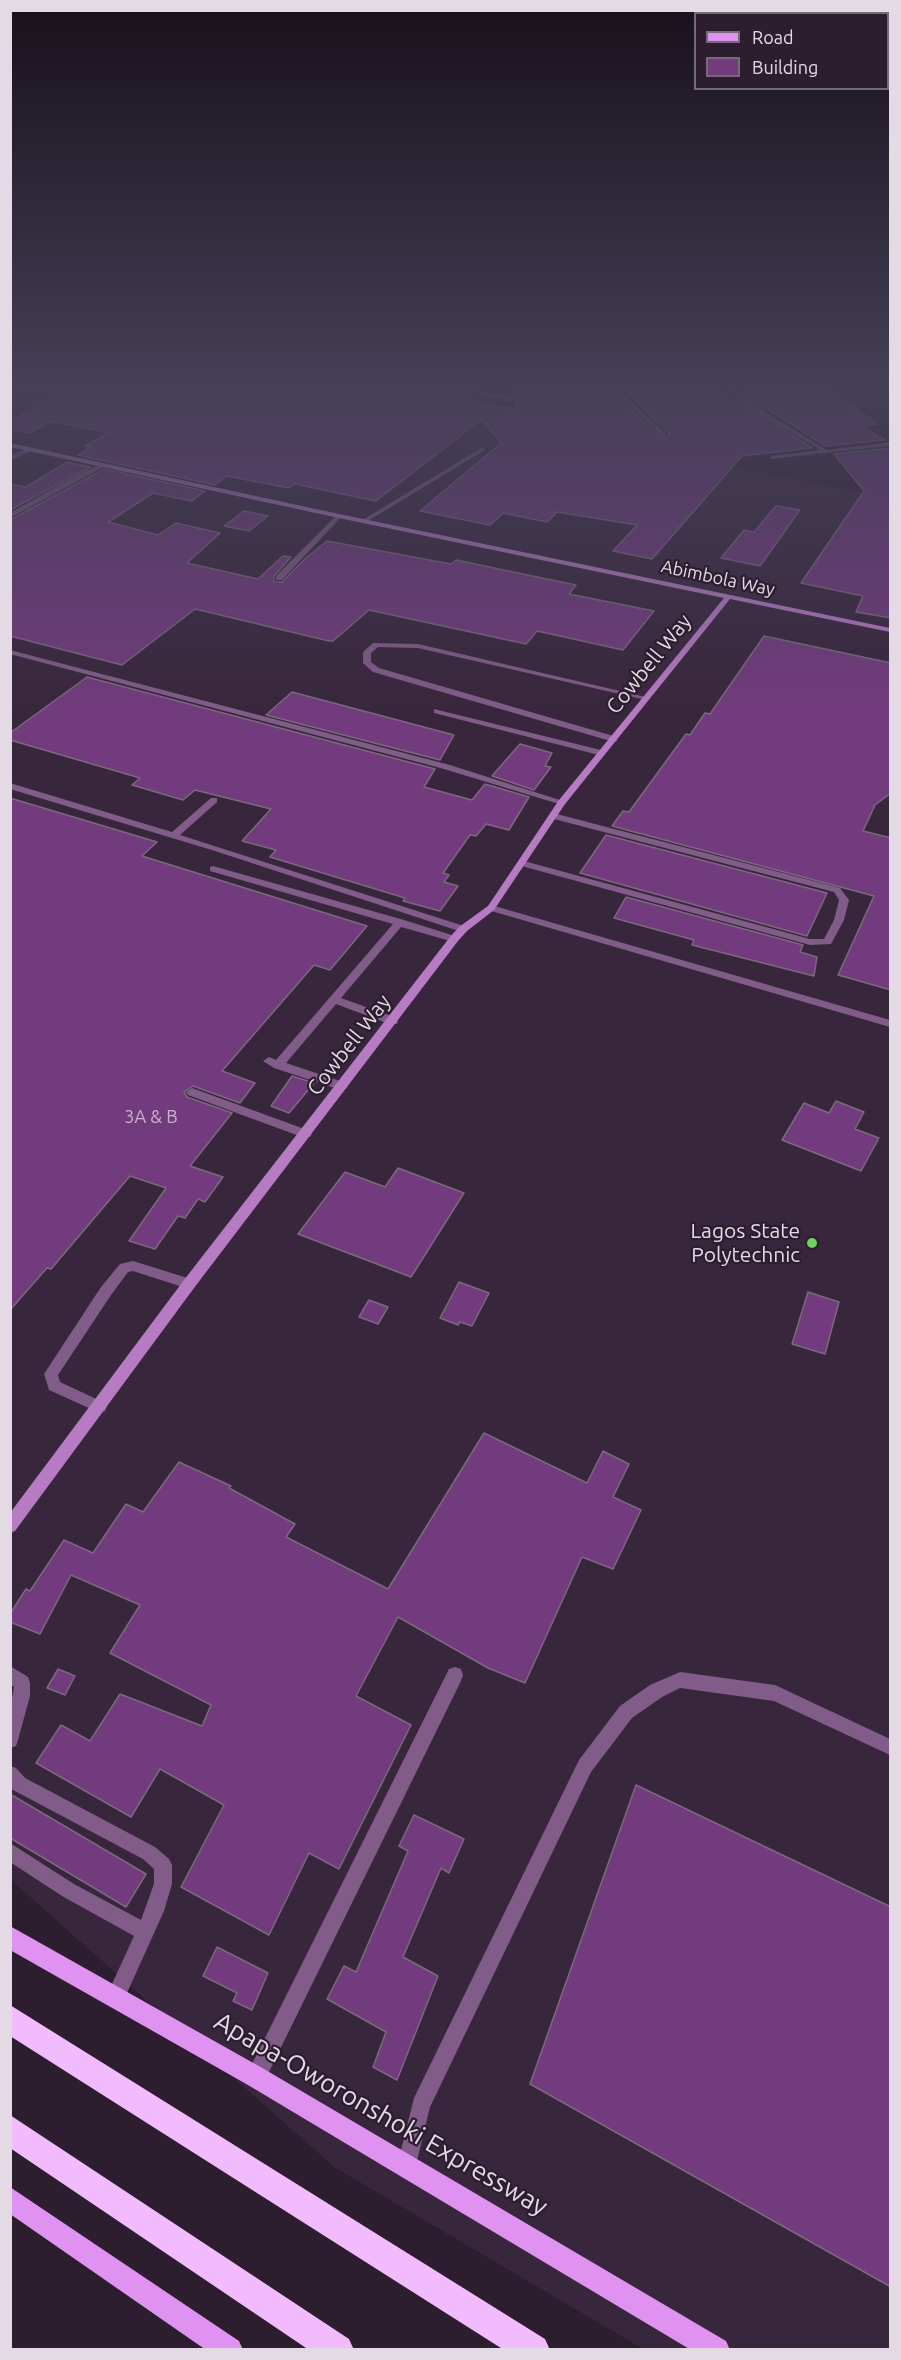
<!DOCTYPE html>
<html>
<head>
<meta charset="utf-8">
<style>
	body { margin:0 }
	#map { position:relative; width:901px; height:2360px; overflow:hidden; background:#2c1d2f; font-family:Ubuntu,sans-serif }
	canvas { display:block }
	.frame { position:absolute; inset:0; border:12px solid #e4dae6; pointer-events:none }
	.legend { position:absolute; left:694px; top:12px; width:195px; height:78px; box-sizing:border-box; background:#2c1d2f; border:2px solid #766978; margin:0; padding:8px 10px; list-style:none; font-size:18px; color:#e4dae6 }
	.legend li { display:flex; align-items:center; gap:12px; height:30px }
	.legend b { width:30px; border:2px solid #766978 }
</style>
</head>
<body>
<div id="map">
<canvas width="901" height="2360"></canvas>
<div class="frame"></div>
<ul class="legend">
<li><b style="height:8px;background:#e092f0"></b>Road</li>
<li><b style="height:16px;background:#723b7d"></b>Building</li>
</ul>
</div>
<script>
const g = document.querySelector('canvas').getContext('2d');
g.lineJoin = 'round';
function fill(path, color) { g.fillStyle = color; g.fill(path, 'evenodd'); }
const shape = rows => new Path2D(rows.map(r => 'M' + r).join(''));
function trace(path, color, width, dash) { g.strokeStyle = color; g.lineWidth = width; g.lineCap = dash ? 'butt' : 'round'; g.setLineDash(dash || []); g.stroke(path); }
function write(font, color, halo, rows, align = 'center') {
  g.font = font + ' Ubuntu,sans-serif'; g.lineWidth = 4.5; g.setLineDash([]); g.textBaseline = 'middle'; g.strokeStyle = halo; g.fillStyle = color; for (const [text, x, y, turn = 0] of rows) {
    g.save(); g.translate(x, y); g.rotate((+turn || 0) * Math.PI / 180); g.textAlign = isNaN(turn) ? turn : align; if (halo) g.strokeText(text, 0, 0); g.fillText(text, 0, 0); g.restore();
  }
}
fill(shape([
	[11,385,309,385,890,498,890,2349,643,2349,334,2167,11,1880]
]), '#38263c');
const building = shape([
	[80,385,417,385,461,392,479,403,516,409,515,403,612,392,662,438,669,436,669,433,624,390,643,385,678,385,679,389,710,386,736,406,739,400,812,448,742,456,652,559,613,551,637,525,557,512,547,522,503,513,490,525,420,511,501,443,482,419,376,501,295,484,289,488,227,476,215,485,78,455,91,447,85,446,109,433,52,421,29,433,10,429,10,421,80,385],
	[562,385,621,385,517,395,513,394,513,391,563,387,562,385],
	[747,385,789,387,824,385,840,400,844,400,878,424,862,427,885,440,825,446,743,393,747,385],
	[891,448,891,618,856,612,863,596,801,583,864,491,834,454,891,448],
	[67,462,90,467,10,510,10,484,26,487,67,462],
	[104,469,205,491,192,501,153,493,108,522,158,535,176,523,220,533,187,563,258,579,283,556,291,557,274,576,274,582,282,582,307,557,327,541,451,564,456,560,576,585,569,594,654,611,623,650,537,631,526,644,369,610,333,641,329,641,195,609,122,665,10,636,10,520,104,469],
	[776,506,800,510,760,566,721,558,744,530,754,532,776,506],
	[244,511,268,516,249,531,224,526,244,511],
	[764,636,891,663,891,793,875,805,863,831,891,838,891,990,838,975,874,896,612,826,623,811,629,812,686,734,690,735,705,713,710,714,764,636],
	[87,677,435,769,424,787,472,800,485,784,529,797,509,830,486,824,476,836,470,835,443,873,449,875,444,882,458,886,440,911,403,901,405,898,270,857,276,850,242,841,271,809,195,790,183,800,132,785,140,778,10,740,10,733,87,677],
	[292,692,405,722,454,735,440,760,266,715,292,692],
	[520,744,552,753,545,766,551,767,534,790,492,776,520,744],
	[10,798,157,842,142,856,367,926,330,970,314,965,222,1071,255,1083,240,1103,193,1086,184,1092,187,1097,232,1113,190,1166,223,1177,205,1202,198,1199,185,1218,178,1216,155,1249,129,1241,166,1188,130,1176,51,1269,47,1268,10,1310,10,798],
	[606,835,827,893,807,936,580,873,606,835],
	[626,897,803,945,800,952,817,957,814,976,692,945,694,940,614,918,626,897],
	[292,1076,314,1083,289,1113,271,1106,292,1076],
	[836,1101,864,1112,855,1129,879,1138,861,1171,782,1140,804,1103,829,1113,836,1101],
	[398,1168,464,1193,411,1277,298,1234,345,1172,385,1187,398,1168],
	[459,1282,489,1293,472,1326,460,1322,458,1325,440,1318,459,1282],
	[808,1292,839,1302,825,1354,792,1344,808,1292],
	[369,1300,388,1307,378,1324,359,1317,369,1300],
	[484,1433,587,1483,603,1451,629,1464,613,1497,641,1510,613,1569,582,1557,525,1683,488,1668,398,1617,356,1696,411,1725,339,1869,309,1853,269,1935,181,1887,224,1805,160,1769,131,1817,36,1763,61,1725,90,1741,120,1694,202,1726,211,1705,110,1653,140,1605,71,1575,40,1634,10,1622,10,1614,26,1589,30,1591,64,1540,93,1553,126,1504,143,1512,179,1462,231,1486,229,1488,295,1524,286,1537,388,1589,484,1433],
	[58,1669,75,1676,65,1695,47,1688,58,1669],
	[636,1785,891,1907,891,2287,530,2084,636,1785],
	[10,1794,146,1874,126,1907,10,1838,10,1794],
	[414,1815,464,1839,449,1873,441,1868,403,1957,438,1976,397,2080,373,2067,386,2032,327,1999,344,1966,356,1972,408,1851,399,1846,414,1815],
	[217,1947,268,1973,252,2010,233,2001,237,1993,203,1976,217,1947]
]);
fill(building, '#723b7d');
trace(building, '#7b697e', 1.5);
fill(shape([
	[30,447,32,450,10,461,10,456,30,447],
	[483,447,485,450,366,522,361,521,483,447],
	[102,464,107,465,10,518,10,513,81,473,102,464],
	[337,515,342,516,282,580,276,580,276,576,337,515],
	[373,643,418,644,650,698,646,700,418,648,378,647,371,653,371,662,379,668,617,737,617,741,614,742,373,672,363,663,363,652,373,643],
	[10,650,450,765,566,802,565,804,559,804,444,769,10,654,10,650],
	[434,709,605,751,606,753,599,755,434,713,434,709],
	[10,783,172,832,211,798,217,798,217,802,180,835,467,927,468,929,463,932,459,931,215,851,10,789,10,783],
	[553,813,840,888,849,900,844,920,831,944,810,945,518,865,518,861,524,861,810,939,824,939,834,920,839,900,834,892,550,818,548,816,553,813],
	[213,866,404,920,458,937,459,939,454,942,401,927,341,998,397,1018,398,1021,397,1024,389,1024,336,1004,286,1063,346,1083,348,1086,346,1089,338,1089,274,1068,263,1061,269,1057,276,1060,393,924,210,871,210,867,213,866],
	[192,1088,310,1131,312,1134,310,1137,302,1137,188,1095,186,1092,192,1088],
	[133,1261,194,1280,195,1284,194,1288,189,1289,133,1271,128,1272,111,1295,58,1375,60,1382,105,1403,107,1407,105,1411,100,1413,49,1390,44,1374,101,1287,120,1264,133,1261],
	[10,1666,28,1677,30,1683,30,1696,18,1740,16,1746,10,1748,10,1708,14,1687,10,1684,10,1666],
	[455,1667,461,1669,463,1675,461,1681,263,2084,256,2087,249,2084,246,2077,249,2070,449,1669,455,1667],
	[680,1672,775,1685,890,1739,890,1755,774,1701,680,1688,662,1697,632,1718,591,1772,430,2107,414,2173,407,2176,400,2173,397,2166,414,2098,579,1760,620,1706,650,1685,680,1672],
	[10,1766,16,1768,25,1778,155,1847,169,1859,172,1865,172,1884,164,1911,122,2004,115,2006,108,2004,106,1997,134,1936,62,1896,10,1862,10,1843,74,1884,141,1920,154,1884,154,1869,143,1859,13,1790,10,1787,10,1766]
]), '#815c89');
fill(shape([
	[455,385,462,385,484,393,517,397,641,385,619,389,667,435,662,436,613,390,517,401,481,396,455,385],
	[723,385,729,385,770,415,827,450,890,442,890,446,770,459,772,456,820,450,766,417,723,385],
	[491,905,890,1020,890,1027,488,910,488,906,491,905]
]), '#815c89');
fill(shape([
	[10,443,339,514,890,628,890,632,730,599,565,804,494,910,467,931,458,941,194,1288,15,1531,10,1533,10,1513,184,1280,450,937,459,927,488,906,559,800,724,598,339,518,10,447,10,443]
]), '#b77bc3');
fill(shape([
	[10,1926,264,2069,726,2341,730,2350,691,2350,248,2085,10,1950,10,1926],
	[10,2187,239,2341,243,2350,206,2350,10,2214,10,2187]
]), '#e092f0');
fill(shape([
	[10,2005,545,2339,550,2350,504,2350,10,2036,10,2005],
	[10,2115,349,2339,354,2350,309,2350,10,2148,10,2115]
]), '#f2bbfe');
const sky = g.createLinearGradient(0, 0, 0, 715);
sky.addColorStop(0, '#18101a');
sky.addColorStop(0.54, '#454058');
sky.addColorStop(1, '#45405800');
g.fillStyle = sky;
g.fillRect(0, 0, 901, 715);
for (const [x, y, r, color] of [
	[812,1243,6,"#71d35e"]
]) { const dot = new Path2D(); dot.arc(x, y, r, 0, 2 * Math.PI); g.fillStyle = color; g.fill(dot); trace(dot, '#2c1d2f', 2); }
write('18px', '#e4dae6', '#2c1d2f', [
	["Abimbola Way",718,578,12]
]);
write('18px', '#c8b2cc', null, [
	["3A & B",151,1117]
]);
write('21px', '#e4dae6', '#2c1d2f', [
	["Cowbell Way",649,664,-51],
	["Cowbell Way",349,1045,-52]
]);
write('21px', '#e4dae6', '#2c1d2f', [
	["Lagos State",800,1231],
	["Polytechnic",800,1255]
], 'right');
write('26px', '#e4dae6', '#2c1d2f', [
	["Apapa-Oworonshoki Expressway",381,2114,30]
]);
</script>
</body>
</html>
